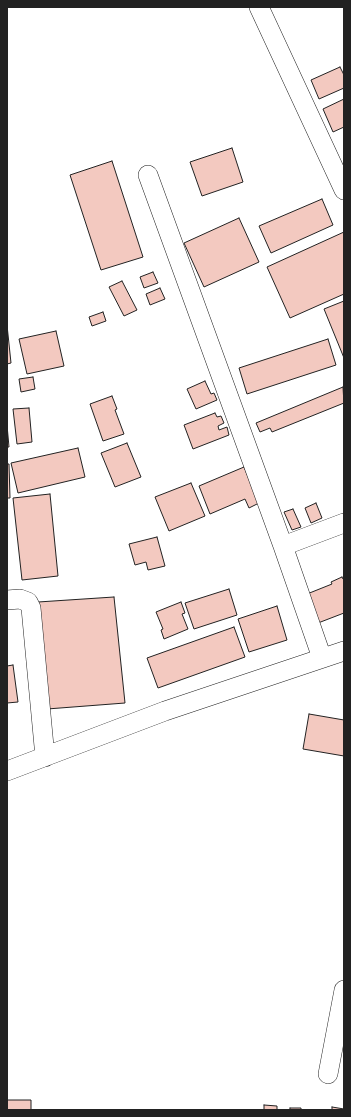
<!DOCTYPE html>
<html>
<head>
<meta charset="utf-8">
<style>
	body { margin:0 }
	#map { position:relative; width:351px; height:1117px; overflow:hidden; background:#fff; font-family:"Archivo Narrow",sans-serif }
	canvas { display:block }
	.frame { position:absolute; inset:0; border:8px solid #222; pointer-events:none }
</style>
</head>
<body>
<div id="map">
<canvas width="351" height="1117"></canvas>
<div class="frame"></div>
</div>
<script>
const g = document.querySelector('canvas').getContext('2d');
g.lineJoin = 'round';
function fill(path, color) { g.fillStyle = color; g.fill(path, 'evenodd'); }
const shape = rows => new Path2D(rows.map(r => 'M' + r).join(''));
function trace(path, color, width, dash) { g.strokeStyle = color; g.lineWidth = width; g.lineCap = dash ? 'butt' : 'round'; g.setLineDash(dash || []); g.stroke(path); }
const building = shape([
	[340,67,344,75,344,88,319,99,311,80,340,67],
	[344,99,344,127,333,132,323,109,344,99],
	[232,148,243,182,202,196,190,162,232,148],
	[112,161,143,257,101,270,70,175,112,161],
	[322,199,333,225,271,253,259,226,322,199],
	[239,218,259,262,204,287,184,243,239,218],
	[344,232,344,294,290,318,267,267,344,232],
	[153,272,158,283,144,288,140,277,153,272],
	[122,281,137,310,124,316,109,287,122,281],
	[160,288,165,299,150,305,146,294,160,288],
	[344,301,344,358,324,309,344,301],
	[103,312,106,321,92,326,89,317,103,312],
	[7,325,11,363,7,364,7,325],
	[56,331,64,366,27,374,19,339,56,331],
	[328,339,336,365,247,394,239,368,328,339],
	[33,377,35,389,21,392,19,379,33,377],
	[205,381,211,394,214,393,217,400,196,409,187,389,205,381],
	[343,387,344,404,344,403,272,432,270,428,260,432,256,423,343,387],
	[112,396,117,409,115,410,124,434,103,441,90,404,112,396],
	[29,408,32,442,17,444,13,409,29,408],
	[215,413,217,417,221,416,224,423,218,426,219,430,227,427,229,435,193,449,184,425,215,413],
	[7,425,9,447,7,447,7,425],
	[127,443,141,477,115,487,101,453,127,443],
	[78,448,85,477,18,493,11,463,78,448],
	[7,464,9,464,10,498,7,498,7,464],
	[244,467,259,503,249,508,245,499,210,514,199,486,244,467],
	[191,483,205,516,169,531,155,497,191,483],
	[50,494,58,576,22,580,13,498,50,494],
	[316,503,322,518,311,523,305,508,316,503],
	[293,509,301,527,292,530,284,512,293,509],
	[157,537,165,566,148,570,146,562,135,565,129,544,157,537],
	[342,577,343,579,344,579,344,613,318,623,307,594,332,584,331,582,342,577],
	[229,589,237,615,194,629,185,603,229,589],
	[114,597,125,703,47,709,38,602,114,597],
	[181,602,185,613,182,614,188,629,164,639,161,630,163,629,156,612,181,602],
	[277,606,287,640,249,652,238,619,277,606],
	[234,627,245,657,158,688,147,658,234,627],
	[13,665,18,702,7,703,7,666,13,665],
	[309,714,344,720,344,756,303,749,309,714],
	[7,1100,31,1100,31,1110,7,1110,7,1100],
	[264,1105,277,1106,277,1110,264,1110,264,1105],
	[332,1107,344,1109,344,1110,332,1110,332,1107],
	[290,1108,301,1108,301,1110,290,1110,290,1108]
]);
fill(building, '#f3c9c0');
trace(building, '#222', 1);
const minor = shape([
	[259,7,344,190],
	[148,175,283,546,322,658],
	[283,546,344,523],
	[7,600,20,599,28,602,31,608,45,757],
	[7,771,165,711,344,651],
	[328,1074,344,990]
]);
trace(minor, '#222', 20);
trace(minor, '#fff', 19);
</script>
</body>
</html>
